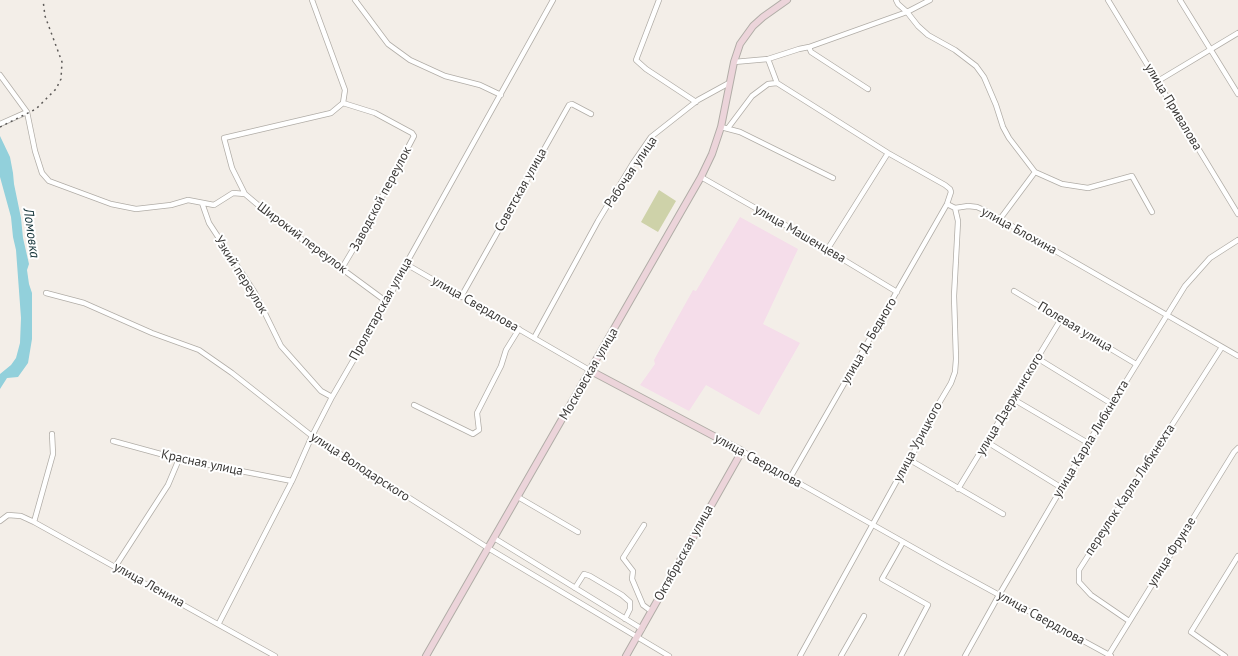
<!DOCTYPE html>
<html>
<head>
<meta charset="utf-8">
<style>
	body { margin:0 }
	canvas { display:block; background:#f3eee8 }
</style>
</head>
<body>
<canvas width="1238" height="656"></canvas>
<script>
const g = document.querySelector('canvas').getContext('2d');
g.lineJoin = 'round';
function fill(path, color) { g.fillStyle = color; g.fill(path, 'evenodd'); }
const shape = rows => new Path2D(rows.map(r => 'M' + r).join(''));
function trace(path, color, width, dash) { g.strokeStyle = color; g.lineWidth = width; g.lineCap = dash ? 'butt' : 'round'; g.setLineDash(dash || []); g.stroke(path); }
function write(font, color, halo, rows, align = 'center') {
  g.font = font + ' "PT Sans",sans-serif'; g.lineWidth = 4; g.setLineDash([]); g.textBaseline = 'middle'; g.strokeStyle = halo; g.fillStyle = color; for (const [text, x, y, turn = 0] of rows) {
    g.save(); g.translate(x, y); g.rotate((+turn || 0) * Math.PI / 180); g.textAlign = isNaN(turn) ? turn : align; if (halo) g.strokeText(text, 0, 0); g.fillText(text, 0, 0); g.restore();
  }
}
fill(shape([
	[740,217,798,249,763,324,800,343,759,415,706,385,689,411,640,385,655,364,654,360,693,290,696,291]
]), '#f5ddea');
fill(shape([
	[659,190,676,201,658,232,641,222]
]), '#ced2a9');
fill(shape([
	[0,136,10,157,13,173,14,184,21,218,23,238,29,264,27,270,29,284,32,293,32,339,28,363,18,377,7,378,0,389,0,374,11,365,16,358,20,343,21,318,16,250,13,237,11,217,0,177]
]), '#92d0db');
const street = shape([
	[355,0,388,44,410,60,445,76,480,85,501,95],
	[659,0,636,60,646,69,696,102],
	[896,0,898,4,907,12,918,26,928,35,955,50,976,66,984,77,996,105,1003,127,1009,138,1035,172,1000,219],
	[1108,0,1238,214],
	[1180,0,1238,94],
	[809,47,811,52,868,89],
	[768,59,777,83,888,153,945,185,950,189,951,192,947,204,790,478],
	[734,62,768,59,799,49,809,47,907,12,930,0],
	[0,75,27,112,35,151,42,173,49,181,111,204,136,209,171,205,188,200,214,205,233,193,245,194,277,221,387,302],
	[1158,81,1238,33],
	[0,124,27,112],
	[721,127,740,132,833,178],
	[728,128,752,96,768,84,777,83],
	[1035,172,1062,184,1088,188,1132,176,1152,212],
	[701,177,801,234,897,292],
	[245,194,232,168,224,138,331,113,343,103,345,90,312,0],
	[202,203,209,223,255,293,281,346,321,391,332,397],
	[947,204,955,208,968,206,977,207,986,211,1238,356],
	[827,250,888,153],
	[406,264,591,371],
	[342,268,364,231,414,136,412,133,375,113,343,103],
	[1014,291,1136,364],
	[46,293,84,303,152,333,199,350,232,373,312,436,488,548,669,656],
	[461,297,569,105,572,104,591,114],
	[534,338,598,221,633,163,651,137,698,100,729,83],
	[1037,358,1112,404],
	[1013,399,1088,443],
	[414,405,473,434,479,430,477,413,501,366,506,350,519,329],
	[113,441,179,459,292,481],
	[987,442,1062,488],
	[742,451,946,566,1111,656],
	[910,460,1003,514],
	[958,489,1061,319],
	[518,497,578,532],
	[0,521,8,515,21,516,34,522,275,656],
	[34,522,53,454,52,434],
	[644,525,623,558,633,571,632,579,643,605,651,611],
	[494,538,642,629],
	[115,567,168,485,179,459],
	[575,588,584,574,590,576,622,595,630,602,630,609,625,619],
	[1129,621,1091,595,1079,582,1079,570,1222,347],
	[219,623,292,481,312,436,332,397,387,302,406,264,553,0],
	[800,656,900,475,910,460,932,415,951,383,955,372,956,359,954,296,958,221,955,208],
	[841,656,864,616],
	[901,656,928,605,882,579,903,542],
	[965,656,999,595,1088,443,1185,286,1210,258,1238,240],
	[1108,656,1234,452,1238,448],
	[1225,656,1191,632,1238,556]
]);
const secondary = shape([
	[591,371,742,451,626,656],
	[426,656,701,177,712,154,721,127,734,62,740,44,753,26,763,17,787,0]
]);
trace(street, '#b1ada7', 6);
trace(secondary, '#b1ada7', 8);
trace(street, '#fff', 4.5);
trace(secondary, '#ecd4da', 6);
trace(shape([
	[0,127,36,109,56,89,61,79,62,62,45,16,43,0]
]), '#5d5a58', 1.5, [2, 4]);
write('13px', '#3b3937', '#fff', [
	["улица Привалова",1173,107,59],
	["Рабочая улица",631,172,-56],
	["Советская улица",521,190,-61],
	["Заводской переулок",381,199,-62],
	["улица Блохина",1019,231,29],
	["улица Машенцева",800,234,30],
	["Широкий переулок",302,238,37],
	["Узкий переулок",241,275,58],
	["улица Свердлова",475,304,30],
	["Пролетарская улица",381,309,-61],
	["Полевая улица",1075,327,31],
	["улица Д. Бедного",869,341,-60],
	["Московская улица",589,374,-60],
	["улица Дзержинского",1010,404,-59],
	["улица Карла Либкнехта",1091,439,-59],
	["улица Урицкого",918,442,-62],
	["улица Свердлова",758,461,29],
	["Красная улица",202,463,12],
	["улица Володарского",360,467,33],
	["переулок Карла Либкнехта",1130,490,-57],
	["улица Фрунзе",1172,552,-58],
	["Октябрьская улица",684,553,-61],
	["улица Ленина",149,585,29],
	["улица Свердлова",1041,618,29]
]);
write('italic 14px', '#18373c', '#fff', [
	["Ломовка",31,233,82]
]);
</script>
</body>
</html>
